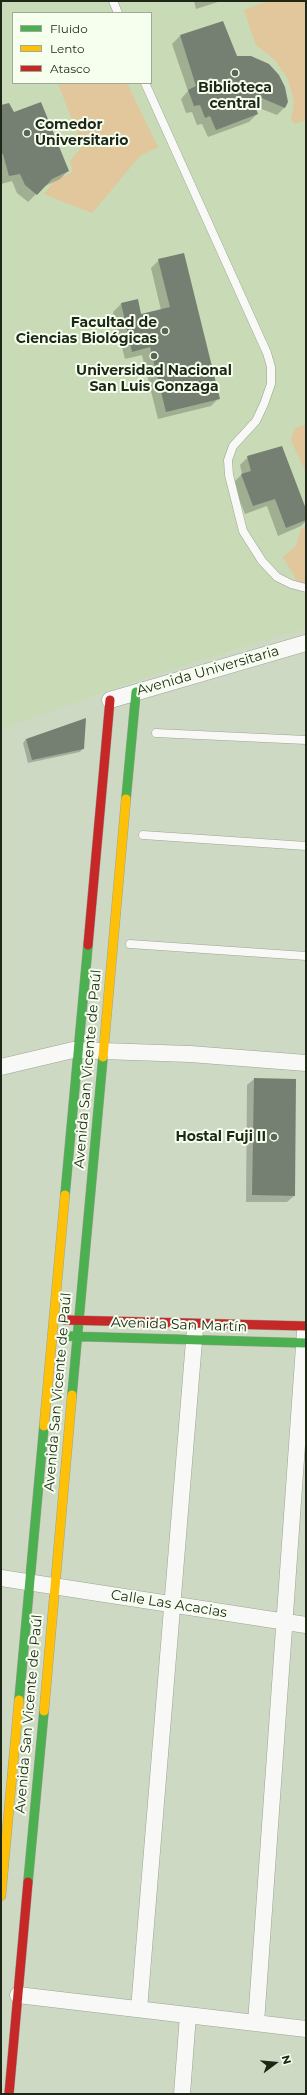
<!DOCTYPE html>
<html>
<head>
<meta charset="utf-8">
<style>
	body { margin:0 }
	#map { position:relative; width:307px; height:2095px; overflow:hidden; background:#ced9c3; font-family:Montserrat,sans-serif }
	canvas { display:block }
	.frame { position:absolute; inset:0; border:2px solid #1e2617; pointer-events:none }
	.legend { position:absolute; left:12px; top:12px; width:140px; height:72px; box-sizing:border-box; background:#f6feee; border:1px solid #a0a898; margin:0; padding:5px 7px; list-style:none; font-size:12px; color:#1e2617 }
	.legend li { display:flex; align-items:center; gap:8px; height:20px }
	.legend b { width:20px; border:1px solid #a0a898 }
	.north { position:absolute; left:255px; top:2043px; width:40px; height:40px; -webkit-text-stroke:3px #f6feee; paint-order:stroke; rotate:74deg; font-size:11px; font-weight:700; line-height:16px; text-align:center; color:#1e2617 }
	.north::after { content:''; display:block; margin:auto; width:14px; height:18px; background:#1e2617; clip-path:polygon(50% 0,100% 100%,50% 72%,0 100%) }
</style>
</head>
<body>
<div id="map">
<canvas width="307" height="2095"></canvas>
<div class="frame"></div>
<ul class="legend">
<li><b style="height:5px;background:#4caf50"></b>Fluido</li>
<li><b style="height:5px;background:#ffc107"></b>Lento</li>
<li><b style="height:5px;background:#c62828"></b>Atasco</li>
</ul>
<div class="north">N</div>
</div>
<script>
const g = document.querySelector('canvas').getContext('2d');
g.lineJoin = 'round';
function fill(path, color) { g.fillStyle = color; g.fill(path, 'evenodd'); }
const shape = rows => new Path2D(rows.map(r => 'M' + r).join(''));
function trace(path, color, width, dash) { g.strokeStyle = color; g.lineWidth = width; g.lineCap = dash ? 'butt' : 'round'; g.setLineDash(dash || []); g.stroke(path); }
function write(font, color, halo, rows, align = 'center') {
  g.font = font + ' Montserrat,sans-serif'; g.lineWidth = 4; g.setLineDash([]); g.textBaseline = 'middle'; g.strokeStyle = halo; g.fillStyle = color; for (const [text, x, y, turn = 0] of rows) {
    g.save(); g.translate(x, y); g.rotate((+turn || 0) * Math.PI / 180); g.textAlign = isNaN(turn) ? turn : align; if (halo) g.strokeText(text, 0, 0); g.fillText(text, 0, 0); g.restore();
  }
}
fill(shape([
	[1,1,306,1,306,629,268,639,135,681,1,729],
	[13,13,151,13,151,83,13,83]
]), '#c8dab6');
fill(shape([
	[268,1,306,1,306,120,295,124,291,120,294,102,288,79,275,60,256,45,244,10],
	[58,83,127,83,158,147,140,156,92,213,44,194,54,181,73,172,70,161,82,147],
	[306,424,306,473,291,440,294,429],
	[306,526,306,583,297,581,283,557,296,546,301,529]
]), '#e1c79b');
fill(shape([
	[194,1,221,1,196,9],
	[180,36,236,57,285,107,277,115,254,106,257,114,249,122,208,137,202,124,197,125,192,112,186,113,181,99,188,91,172,44],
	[1,106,14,113,68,171,60,179,43,187,28,202,17,193,12,181,1,184],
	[159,260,219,398,211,406,158,419,142,355,125,359,113,312,121,304,137,300,141,315,161,310,151,268],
	[248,457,306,512,306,521,301,526,278,536,267,506,245,514,233,483,242,474,240,465],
	[26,739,83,748,80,752,28,763,23,743],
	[254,1079,295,1080,294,1196,287,1202,246,1202,247,1085]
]), '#0003');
fill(shape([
	[223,21,237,56,251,56,269,64,279,75,285,87,288,102,285,108,257,96,253,100,258,114,216,130,210,116,205,118,200,105,194,106,188,90,196,86,180,35],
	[41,102,69,171,52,179,37,195,25,185,20,174,9,176,3,154,1,154,1,105,9,103,14,112],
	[184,253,220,399,166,412,150,347,132,352,121,303,138,299,141,314,170,307,158,259],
	[282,446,306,509,306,520,286,528,275,499,253,506,241,474,251,471,247,456],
	[86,718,84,749,32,760,26,739],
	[254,1078,296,1079,295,1196,252,1195]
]), '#758072');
const lane = shape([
	[113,1,118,13],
	[145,83,267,353,271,367,271,384,264,404,256,421,233,446,228,460,229,475,243,531,262,561,277,577,291,584,306,588],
	[156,733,306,740],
	[143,835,306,846],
	[130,944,306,956]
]);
const street = shape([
	[110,700,306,643],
	[1,1067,73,1050,190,1054,306,1063],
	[1,1578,306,1625],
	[18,1995,306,2029],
	[139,2009,195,1329],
	[256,2023,305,1332],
	[182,2094,188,2015]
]);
const fast = shape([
	[126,799,136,692],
	[65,1195,88,945],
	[63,1336,306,1343],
	[72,1395,103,1057],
	[19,1700,44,1426],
	[28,1882,44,1711]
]);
const slow = shape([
	[103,1057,126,799],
	[44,1426,65,1195],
	[44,1711,72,1395],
	[1,1896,19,1700]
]);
const jam = shape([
	[88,945,110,700],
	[65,1320,306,1326],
	[9,2094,28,1882]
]);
trace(lane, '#9ba393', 9);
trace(street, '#9ba393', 17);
trace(fast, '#9ba393', 10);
trace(slow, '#9ba393', 10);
trace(jam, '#9ba393', 10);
trace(lane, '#f8f9f6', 8);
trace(street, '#f8f9f6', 16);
trace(fast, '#4caf50', 9);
trace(slow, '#ffc107', 9);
trace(jam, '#c62828', 9);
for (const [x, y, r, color] of [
	[235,73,4,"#5c6553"],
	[27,133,4,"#5c6553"],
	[165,331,4,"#5c6553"],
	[154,356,4,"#5c6553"],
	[274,1137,4,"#5c6553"]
]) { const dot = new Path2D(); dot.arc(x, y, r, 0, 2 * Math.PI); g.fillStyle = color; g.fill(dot); trace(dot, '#f6feee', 1.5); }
write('bold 14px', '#1e2617', '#f6feee', [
	["Biblioteca",235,88],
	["central",235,104],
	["Comedor",35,125,"left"],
	["Universitario",35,141,"left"],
	["Facultad de",157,323,"right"],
	["Ciencias Biológicas",157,339,"right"],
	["Universidad Nacional",154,371],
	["San Luis Gonzaga",154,387],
	["Hostal Fuji II",266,1137,"right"]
]);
write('14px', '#1e2617', '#f6feee', [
	["Avenida Universitaria",208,671,-16],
	["Avenida San Vicente de Paúl",88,1069,-85],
	["Avenida San Martín",179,1325,2],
	["Avenida San Vicente de Paúl",58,1392,-85],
	["Calle Las Acacias",169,1604,9],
	["Avenida San Vicente de Paúl",29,1714,-85]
]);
</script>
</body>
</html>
